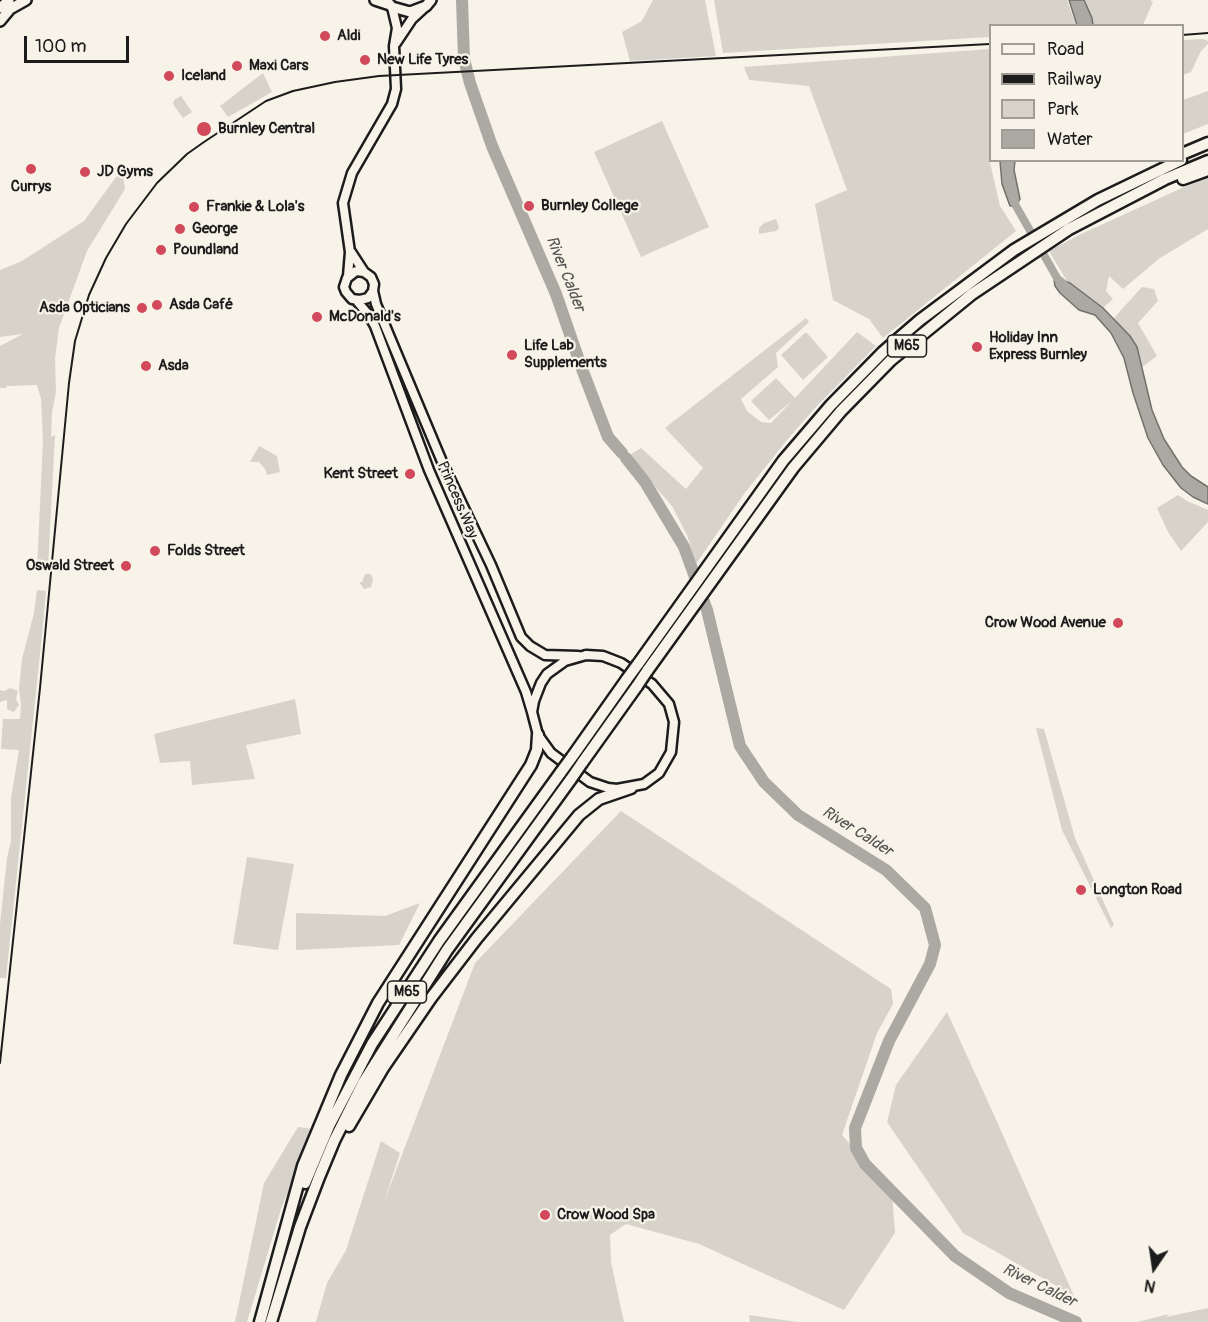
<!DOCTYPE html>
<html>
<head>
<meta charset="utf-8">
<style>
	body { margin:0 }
	#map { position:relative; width:1208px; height:1322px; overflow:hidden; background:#f7f3e8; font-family:Pangolin,sans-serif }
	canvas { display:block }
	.legend { position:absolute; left:989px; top:24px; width:195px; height:138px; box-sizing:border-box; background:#f7f3e8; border:2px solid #9f9d96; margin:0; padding:8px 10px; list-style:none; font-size:18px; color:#1c1c1c }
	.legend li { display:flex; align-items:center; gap:12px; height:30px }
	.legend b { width:30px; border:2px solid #9f9d96 }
	.north { position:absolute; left:1124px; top:1238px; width:60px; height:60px; -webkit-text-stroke:4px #f7f3e8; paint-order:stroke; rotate:193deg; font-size:16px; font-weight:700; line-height:24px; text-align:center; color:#1c1c1c }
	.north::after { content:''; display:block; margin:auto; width:21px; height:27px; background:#1c1c1c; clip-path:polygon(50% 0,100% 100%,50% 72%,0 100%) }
	.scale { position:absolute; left:24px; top:36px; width:105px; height:27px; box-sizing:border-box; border:3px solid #1c1c1c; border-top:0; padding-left:8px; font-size:18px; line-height:21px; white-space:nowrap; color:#1c1c1c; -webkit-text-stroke:4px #f7f3e8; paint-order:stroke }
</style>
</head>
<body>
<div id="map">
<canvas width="1208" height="1322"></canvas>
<ul class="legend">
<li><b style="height:8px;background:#f7f3e8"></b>Road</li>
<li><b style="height:8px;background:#1c1c1c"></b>Railway</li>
<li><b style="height:16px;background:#d7d3cb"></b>Park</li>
<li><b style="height:16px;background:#aca9a2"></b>Water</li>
</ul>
<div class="north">N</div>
<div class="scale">100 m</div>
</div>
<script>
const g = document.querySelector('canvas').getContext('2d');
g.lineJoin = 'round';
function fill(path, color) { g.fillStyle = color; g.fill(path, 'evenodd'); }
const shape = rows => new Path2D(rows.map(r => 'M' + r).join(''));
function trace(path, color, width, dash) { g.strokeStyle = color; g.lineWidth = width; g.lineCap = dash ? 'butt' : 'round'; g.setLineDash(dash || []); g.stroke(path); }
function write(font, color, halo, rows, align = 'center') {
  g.font = font + ' Pangolin,sans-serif'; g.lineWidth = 4.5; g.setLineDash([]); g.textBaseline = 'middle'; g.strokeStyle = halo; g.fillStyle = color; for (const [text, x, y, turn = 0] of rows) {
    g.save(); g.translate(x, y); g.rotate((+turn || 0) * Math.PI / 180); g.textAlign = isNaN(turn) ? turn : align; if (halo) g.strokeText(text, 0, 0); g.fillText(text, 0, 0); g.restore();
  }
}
fill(shape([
	[653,0,705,0,716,56,630,61,622,32,642,21],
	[714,0,1067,0,1076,25,990,26,990,37,723,53],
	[1084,0,1150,0,1153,2,1143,25,1093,26,1092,18],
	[1203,39,1208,41,1208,44,1201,51,1191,72,1183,75,1183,40],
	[990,49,989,158,1000,206,1016,231,883,338,869,319,833,300,815,204,847,190,809,86,749,80,744,67],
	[263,73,272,92,228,117,220,106],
	[1208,91,1208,124,1183,134,1183,100],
	[181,96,192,112,183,118,173,104,174,100],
	[662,121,709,227,641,257,594,152],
	[122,169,125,189,87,251,59,328,55,359,56,392,52,413,51,437,55,435,48,568,37,569,43,441,41,399,37,385,7,386,6,388,0,388,0,346,23,334,0,337,0,270,22,261,84,221],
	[1208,178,1208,229,1160,258,1123,289,1109,276,1106,291,1113,299,1103,308,1067,281,1049,251,1079,235,1182,188],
	[776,219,779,228,776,231,759,234,759,228,764,223],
	[1142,287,1154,289,1158,301,1138,323,1157,356,1142,367,1137,347,1130,336,1113,319],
	[806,318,809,322,776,353,778,367,741,399,747,411,761,422,771,423,792,401,769,420,751,401,776,378,795,398,857,332,876,346,815,408,787,440,744,494,696,564,687,535,672,506,628,456,641,448,686,489,703,468,665,428],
	[806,332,828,357,803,380,781,355],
	[259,446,277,456,280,472,267,475,265,469,259,462,250,462],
	[1178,495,1187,501,1208,510,1208,522,1181,551,1168,532,1157,508],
	[365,574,371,574,373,580,371,587,364,589,359,582,362,582],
	[37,590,46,591,43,625,6,978,0,978,0,924,7,858,11,841,11,798,19,750,1,749,3,719,20,719,21,705,19,689,22,659,34,613],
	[10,688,18,691,16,699,19,705,14,712,7,709,7,700,0,702,0,690,4,691],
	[295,699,301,734,246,745,255,779,192,785,190,761,160,763,154,734],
	[1036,728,1044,729,1075,838,1114,925,1111,928,1062,830],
	[621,811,891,989,893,1004,877,1033,842,1135,892,1192,895,1233,844,1310,699,1244,626,1224,610,1235,611,1262,624,1322,316,1322,327,1283,346,1250,381,1141,400,1153,384,1202,475,963],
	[247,857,294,864,278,950,233,944],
	[420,903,399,945,296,950,296,913,385,916],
	[947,1012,994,1115,1074,1296,963,1233,887,1122,896,1085],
	[298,1127,314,1129,281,1209,247,1322,235,1322,264,1183],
	[1208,1308,1208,1322,1137,1322,1169,1314,1166,1317],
	[749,1315,797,1322,750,1322]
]), '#d7d3cb');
const water = shape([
	[1069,0,1084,0,1092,18,1093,25,1077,25,1069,0],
	[1000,161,1015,161,1014,170,1020,199,1016,206,1010,206,1002,184,1000,161],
	[1057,278,1070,283,1103,308,1130,336,1137,347,1152,410,1164,439,1182,467,1191,476,1208,487,1208,504,1193,497,1181,488,1163,465,1148,438,1133,393,1124,358,1111,333,1095,315,1079,310,1060,293,1055,286,1054,280,1057,278]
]);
fill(water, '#aca9a2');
trace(water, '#72716c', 1.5);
trace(shape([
	[1013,196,1016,206,1057,278,1064,284]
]), '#aca9a2', 8);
trace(shape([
	[462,0,464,59,470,83,492,146,556,294,582,369,608,437,622,453],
	[626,458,645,482,684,547,707,610,740,746,764,782,798,815,886,870,925,908,935,945,930,964,889,1041,855,1128,856,1148,865,1164,955,1256,1009,1293,1076,1322]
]), '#aca9a2', 12);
const secondary = shape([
	[396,43,412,19,425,7],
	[351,252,364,272,371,277,374,284,373,291,368,298,360,300,352,299,346,292,344,287,347,278,356,271,364,272],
	[348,276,350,252,343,203,352,173,392,104,396,89,394,46,397,28,392,7],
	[373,291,376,304,443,464,491,565,521,637,530,646,545,655,578,656],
	[356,300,368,314,375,326,429,470,526,692,532,712],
	[586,655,603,656,621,663,652,684,669,704,674,722,671,752,659,773,644,784,617,789,608,788,590,782,551,753,538,735,532,712,534,701,541,683,547,674,565,661,586,655]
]);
const primary = shape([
	[375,0,390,5],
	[386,0,392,7,410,12,426,6,431,0],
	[0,8,9,0],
	[0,21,10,9,26,0]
]);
const highway = shape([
	[1182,154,1208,143],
	[1183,179,1208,170],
	[638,664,783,461,831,405,883,352,920,320,1014,250,1098,200,1181,160],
	[647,671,793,468,841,411,891,360,972,294,1069,229,1165,179,1208,161],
	[572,757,627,679],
	[582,763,637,686],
	[349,1126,383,1068,431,998,477,938,579,815,599,799,631,788],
	[305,1183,329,1126,372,1044,439,941,561,772],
	[260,1322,303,1166,341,1075,378,1003,531,765,537,750,538,735],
	[271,1322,300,1227,319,1177,334,1141,363,1083,447,950,571,779]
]);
trace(secondary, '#1c1c1c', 13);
trace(primary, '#1c1c1c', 14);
trace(highway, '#1c1c1c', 15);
trace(secondary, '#f7f3e8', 8);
trace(primary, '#f7f3e8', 9);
trace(highway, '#f7f3e8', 10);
trace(shape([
	[1182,35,1208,33],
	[0,1063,40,688,69,383,75,341,89,295,106,258,126,224,157,183,187,154,204,142,266,101,293,91,335,82,379,76,990,44]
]), '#1c1c1c', 2);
const highwayBridge = shape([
	[627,679,638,664],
	[637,686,647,671],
	[561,772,572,757],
	[571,779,582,763]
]);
trace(highwayBridge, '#1c1c1c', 15, []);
trace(highwayBridge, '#f7f3e8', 10);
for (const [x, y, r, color] of [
	[325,36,6,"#d1495b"],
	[365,60,6,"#d1495b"],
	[237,66,6,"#d1495b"],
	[169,76,6,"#d1495b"],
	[204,129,8,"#d1495b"],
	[31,169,6,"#d1495b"],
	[85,172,6,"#d1495b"],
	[529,206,6,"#d1495b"],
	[194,207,6,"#d1495b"],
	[180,229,6,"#d1495b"],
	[161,250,6,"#d1495b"],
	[157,305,6,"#d1495b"],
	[142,308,6,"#d1495b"],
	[317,317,6,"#d1495b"],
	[977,347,6,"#d1495b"],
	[512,355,6,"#d1495b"],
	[146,366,6,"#d1495b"],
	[410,474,6,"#d1495b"],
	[155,551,6,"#d1495b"],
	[126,566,6,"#d1495b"],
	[1118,623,6,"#d1495b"],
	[1081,890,6,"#d1495b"],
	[545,1215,6,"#d1495b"]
]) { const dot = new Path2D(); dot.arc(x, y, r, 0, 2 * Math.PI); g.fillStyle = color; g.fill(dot); trace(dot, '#f7f3e8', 2); }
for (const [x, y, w] of [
	[907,346,39],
	[407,992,39]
]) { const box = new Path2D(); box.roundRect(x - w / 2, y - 11, w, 22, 4.5); g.fillStyle = '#f7f3e8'; g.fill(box); trace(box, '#1c1c1c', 1.5); }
write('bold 14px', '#1c1c1c', null, [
	["M65",907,346],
	["M65",407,992]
]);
write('bold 15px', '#1c1c1c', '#f7f3e8', [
	["Aldi",337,36],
	["New Life Tyres",377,60],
	["Maxi Cars",249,66],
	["Iceland",181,76],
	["Burnley Central",218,129],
	["JD Gyms",97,172],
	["Currys",31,187,"center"],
	["Burnley College",541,206],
	["Frankie & Lola's",206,207],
	["George",192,229],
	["Poundland",173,250],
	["Asda Café",169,305],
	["Asda Opticians",130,308,"right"],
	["McDonald's",329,317],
	["Holiday Inn",989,338],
	["Express Burnley",989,355],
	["Life Lab",524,346],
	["Supplements",524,363],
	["Asda",158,366],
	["Kent Street",398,474,"right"],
	["Folds Street",167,551],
	["Oswald Street",114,566,"right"],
	["Crow Wood Avenue",1106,623,"right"],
	["Longton Road",1093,890],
	["Crow Wood Spa",557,1215]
], 'left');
write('15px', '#1c1c1c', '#f7f3e8', [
	["Princess Way",457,500,67]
]);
write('italic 16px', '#565452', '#f7f3e8', [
	["River Calder",565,274,68],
	["River Calder",857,832,32],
	["River Calder",1039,1286,26]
]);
</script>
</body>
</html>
